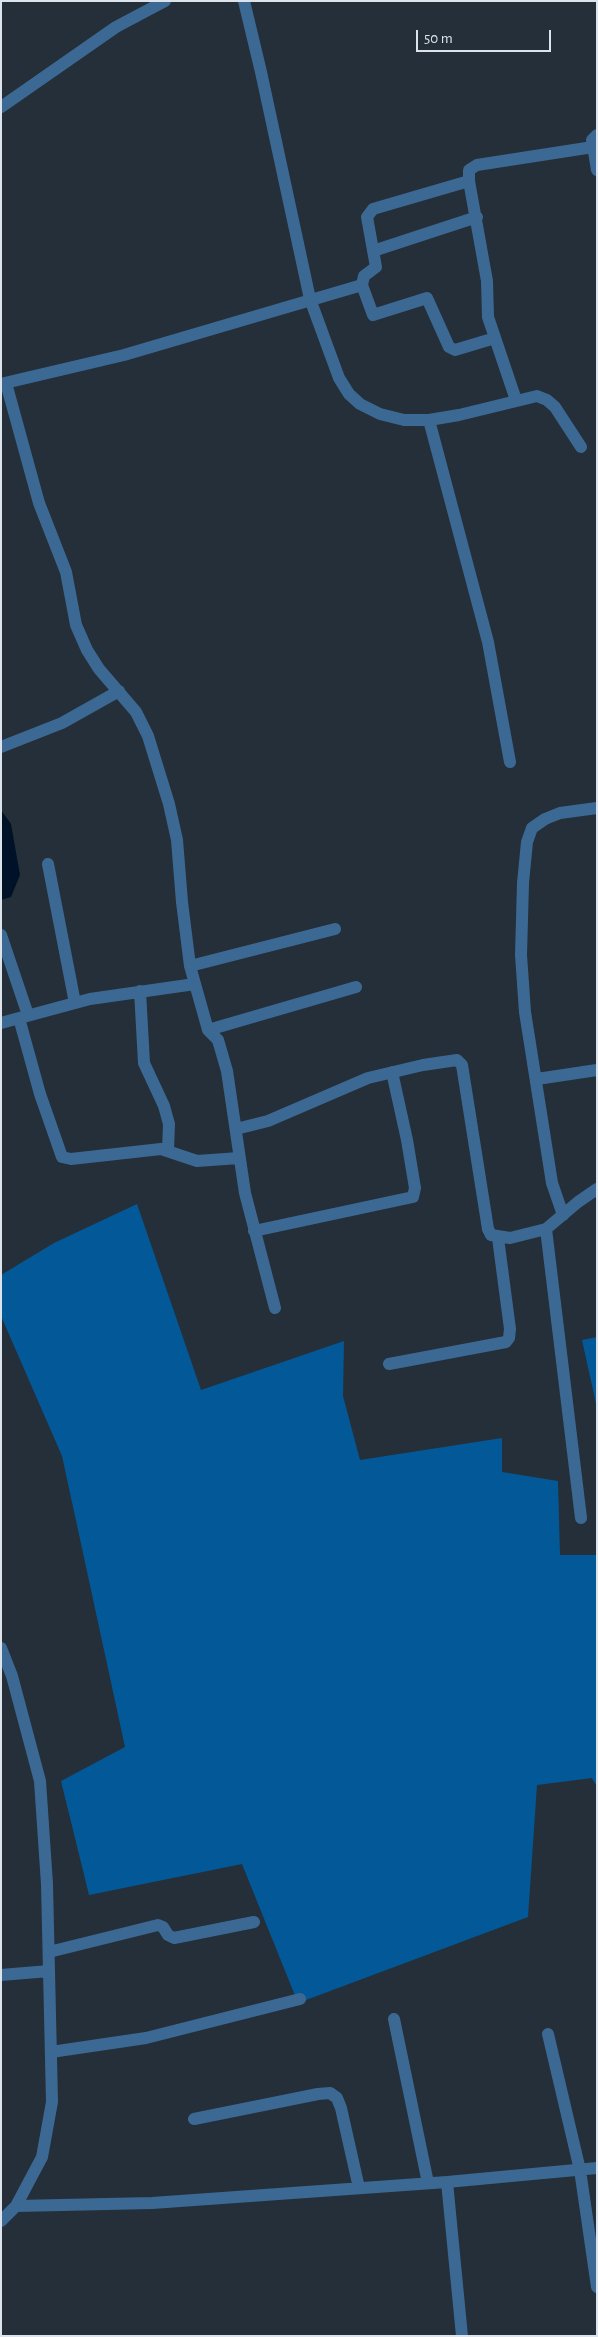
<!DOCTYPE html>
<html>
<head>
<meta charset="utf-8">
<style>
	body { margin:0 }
	#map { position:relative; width:598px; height:2337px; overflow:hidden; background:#242f39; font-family:"Alegreya Sans",sans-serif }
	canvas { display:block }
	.frame { position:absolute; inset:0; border:2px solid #dce3ea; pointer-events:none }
	.scale { position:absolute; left:416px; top:30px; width:135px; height:22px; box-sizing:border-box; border:2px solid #dce3ea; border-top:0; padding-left:6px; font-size:15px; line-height:18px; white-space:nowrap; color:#dce3ea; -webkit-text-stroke:4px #242f39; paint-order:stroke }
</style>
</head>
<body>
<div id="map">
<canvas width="598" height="2337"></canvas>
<div class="frame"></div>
<div class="scale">50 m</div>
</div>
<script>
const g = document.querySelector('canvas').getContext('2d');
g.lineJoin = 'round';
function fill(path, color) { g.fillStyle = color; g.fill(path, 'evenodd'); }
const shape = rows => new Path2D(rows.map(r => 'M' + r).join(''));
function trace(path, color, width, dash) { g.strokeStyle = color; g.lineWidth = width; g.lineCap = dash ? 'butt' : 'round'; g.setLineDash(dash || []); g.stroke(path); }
fill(shape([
	[137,1204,201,1390,344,1341,343,1396,360,1460,502,1438,502,1472,558,1481,560,1555,597,1555,597,1787,592,1778,537,1785,528,1917,298,2003,242,1864,89,1895,61,1781,125,1747,62,1456,1,1316,1,1275,54,1243],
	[597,1337,597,1408,582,1340]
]), '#035997');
fill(shape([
	[1,810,11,824,20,875,11,897,1,900]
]), '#001227');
trace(shape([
	[244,1,261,72,310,299,339,378,349,394,360,404,380,414,404,420,429,420,459,415,537,396,547,400,555,407,581,447],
	[1,107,116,27,165,1],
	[597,135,592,140,597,170],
	[469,181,469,170,477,165,593,147],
	[373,251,477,217],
	[495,338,455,350,449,347,427,298,373,315,362,285,364,276,376,267,367,217,373,209,469,181,487,281,488,317,516,400],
	[6,383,39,503,66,572,76,625,87,650,99,669,136,712,148,736,169,804,177,840,182,902,190,966,208,1030,218,1040,227,1071,245,1193,275,1308],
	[1,384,124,355,362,285],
	[429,420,488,642,510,762],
	[1,747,62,723,119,691],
	[48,864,75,1003],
	[1,935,28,1015],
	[190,966,335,929],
	[140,991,144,1063,164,1106,169,1124,168,1150],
	[19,1018,40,1094,62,1157,71,1159,161,1149,197,1161,239,1158],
	[1,1023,90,999,195,984],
	[208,1030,356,987],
	[537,1079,597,1070],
	[236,1129,268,1121,368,1078,423,1065,457,1060,462,1065,488,1229,491,1235,510,1238,546,1229,578,1202,597,1189],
	[563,1215,552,1183,525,1012,521,955,523,883,527,842,532,828,545,819,560,813,597,808],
	[546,1229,581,1518],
	[254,1231,413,1197,415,1188,407,1140,392,1072],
	[389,1364,506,1342,509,1338,510,1329,498,1238],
	[1,1648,12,1676,40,1781,47,1884,52,2102,42,2157,16,2206,1,2221],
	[49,1952,158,1925,163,1927,168,1935,174,1938,254,1922],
	[1,1975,49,1971],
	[394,2019,428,2183],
	[548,2034,580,2170,597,2287],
	[51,2052,146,2038,300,1999],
	[194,2119,318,2094,330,2093,337,2098,341,2108,359,2188],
	[447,2182,462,2336],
	[16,2206,152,2203,447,2182,597,2168]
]), '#3c6993', 12);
</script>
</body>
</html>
